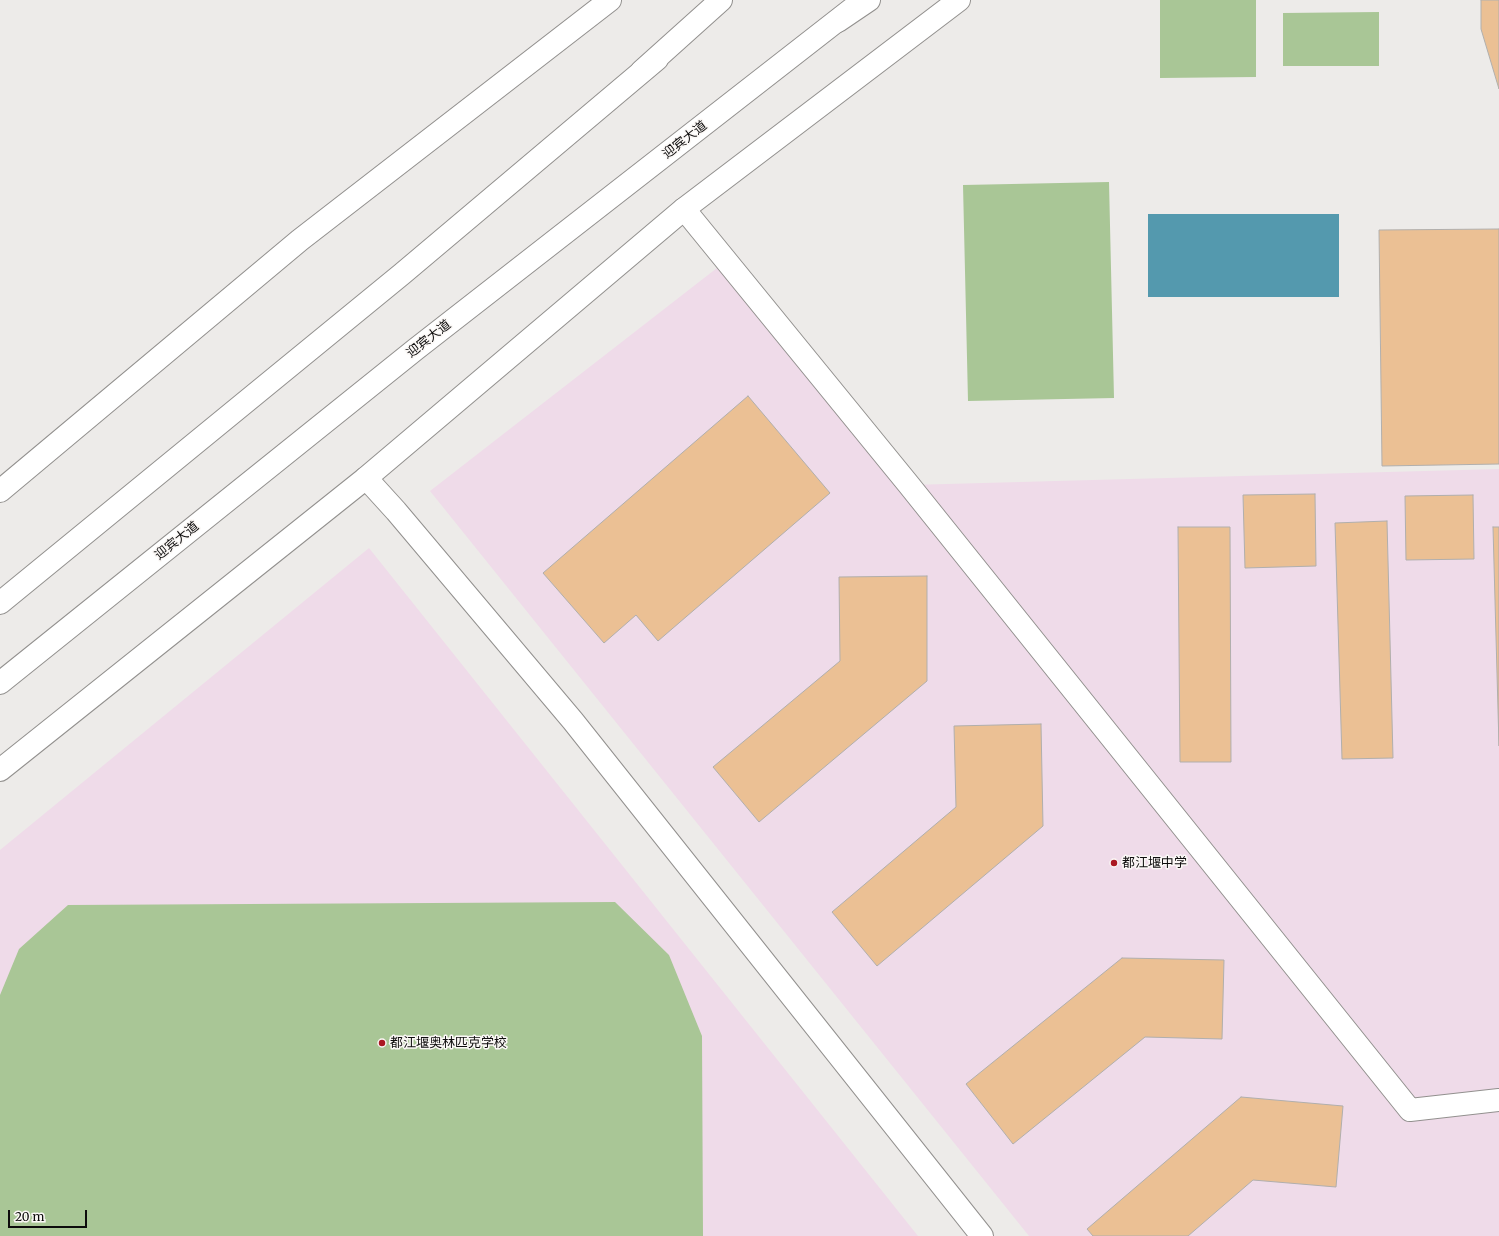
<!DOCTYPE html>
<html>
<head>
<meta charset="utf-8">
<style>
	body { margin:0 }
	#map { position:relative; width:1499px; height:1236px; overflow:hidden; background:#edebe9; font-family:Merriweather,serif }
	canvas { display:block }
	.scale { position:absolute; left:8px; top:1210px; width:79px; height:18px; box-sizing:border-box; border:2px solid #0d0c0c; border-top:0; padding-left:5px; font-size:12px; line-height:14px; white-space:nowrap; color:#0d0c0c; -webkit-text-stroke:3px #fbf8f6; paint-order:stroke }
</style>
</head>
<body>
<div id="map">
<canvas width="1499" height="1236"></canvas>
<div class="scale">20 m</div>
</div>
<script>
const g = document.querySelector('canvas').getContext('2d');
g.lineJoin = 'round';
function fill(path, color) { g.fillStyle = color; g.fill(path, 'evenodd'); }
const shape = rows => new Path2D(rows.map(r => 'M' + r).join(''));
function trace(path, color, width, dash) { g.strokeStyle = color; g.lineWidth = width; g.lineCap = dash ? 'butt' : 'round'; g.setLineDash(dash || []); g.stroke(path); }
function write(font, color, halo, rows, align = 'center') {
  g.font = font + ' Merriweather,"Noto Sans SC",serif'; g.lineWidth = 3; g.setLineDash([]); g.textBaseline = 'middle'; g.strokeStyle = halo; g.fillStyle = color; for (const [text, x, y, turn = 0] of rows) {
    g.save(); g.translate(x, y); g.rotate((+turn || 0) * Math.PI / 180); g.textAlign = isNaN(turn) ? turn : align; if (halo) g.strokeText(text, 0, 0); g.fillText(text, 0, 0); g.restore();
  }
}
fill(shape([
	[726,261,909,485,1499,469,1499,1236,1029,1236,430,491],
	[369,548,918,1236,0,1236,0,850]
]), '#efdbe9');
fill(shape([
	[1160,0,1256,0,1256,77,1160,78],
	[1379,12,1379,66,1283,66,1283,13],
	[1109,182,1114,398,968,401,963,185],
	[615,902,669,955,702,1036,703,1236,0,1236,0,995,19,949,68,905]
]), '#a9c696');
fill(shape([
	[1148,214,1339,214,1339,297,1148,297]
]), '#5499ae');
const building = shape([
	[1481,0,1499,0,1499,89,1481,29,1481,0],
	[1499,229,1499,464,1382,466,1379,230,1499,229],
	[748,396,830,493,658,641,636,615,604,643,543,573,748,396],
	[1315,494,1316,566,1245,568,1243,495,1315,494],
	[1473,495,1474,559,1406,560,1405,496,1473,495],
	[1387,521,1393,758,1342,759,1335,523,1387,521],
	[1178,527,1230,527,1231,762,1180,762,1178,527],
	[1493,527,1499,527,1499,746,1493,527],
	[927,576,927,681,759,822,713,767,840,661,839,577,927,576],
	[1041,724,1043,826,877,966,832,912,956,807,954,726,1041,724],
	[1122,958,1224,960,1222,1039,1145,1037,1013,1144,966,1084,1122,958],
	[1241,1097,1343,1106,1336,1187,1253,1180,1188,1236,1093,1236,1087,1229,1241,1097]
]);
fill(building, '#ebc094');
trace(building, '#b1afad', 1);
const street = shape([
	[684,209,909,485,1410,1110,1499,1100],
	[366,478,396,511,573,721,982,1236]
]);
const secondary = shape([
	[0,491,300,240,610,0],
	[0,770,366,478,684,209,959,0]
]);
const primary = shape([
	[0,603,402,274,657,59],
	[0,683,416,349,852,9]
]);
const highway = shape([
	[838,21,869,0],
	[642,71,721,0]
]);
trace(street, '#92908e', 24);
trace(secondary, '#92908e', 24);
trace(primary, '#92908e', 24);
trace(highway, '#92908e', 24);
trace(street, '#fff', 22);
trace(secondary, '#fff', 22);
trace(primary, '#fff', 22);
trace(highway, '#fff', 22);
for (const [x, y, r, color] of [
	[1114,863,4,"#ab1822"],
	[382,1043,4,"#ab1822"]
]) { const dot = new Path2D(); dot.arc(x, y, r, 0, 2 * Math.PI); g.fillStyle = color; g.fill(dot); trace(dot, '#fbf8f6', 1.5); }
write('13px', '#0d0c0c', '#fbf8f6', [
	["迎宾大道",685,140,-38],
	["迎宾大道",429,339,-38],
	["迎宾大道",177,541,-39]
]);
write('13px', '#0d0c0c', '#fbf8f6', [
	["都江堰中学",1122,863],
	["都江堰奥林匹克学校",390,1043]
], 'left');
</script>
</body>
</html>
